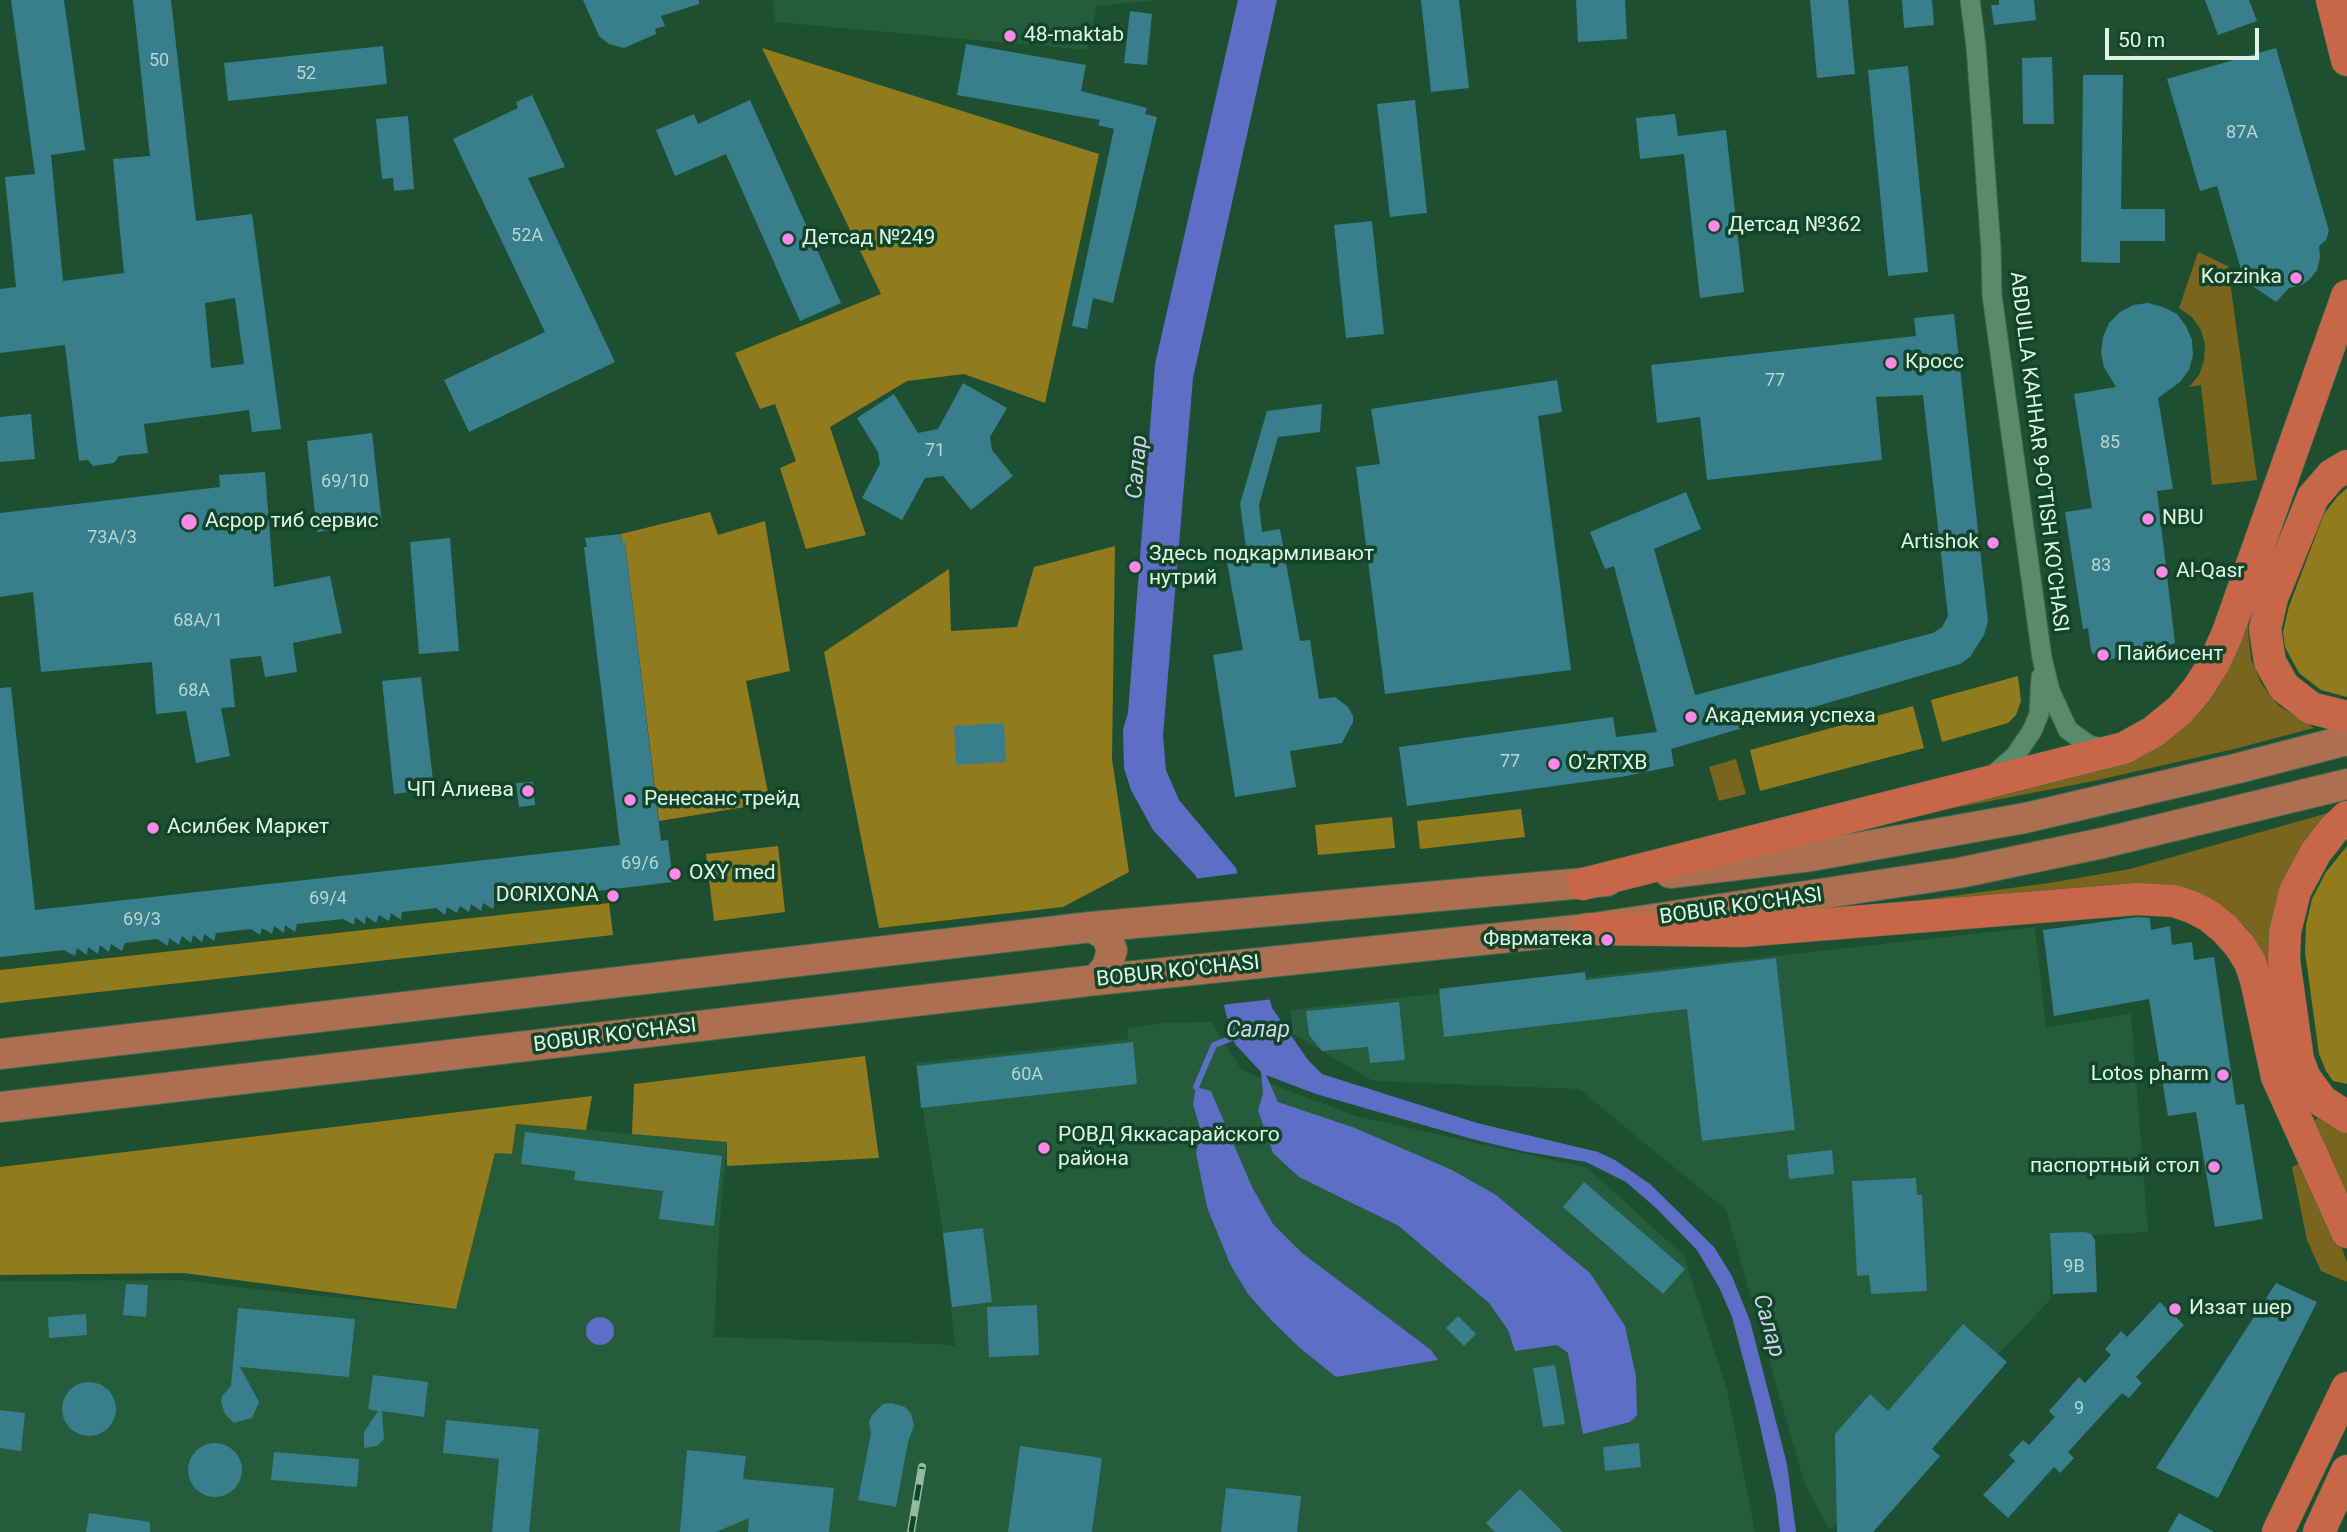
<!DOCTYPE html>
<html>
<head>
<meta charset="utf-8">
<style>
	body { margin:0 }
	#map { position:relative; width:2347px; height:1532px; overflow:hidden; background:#1e4f31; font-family:Roboto,sans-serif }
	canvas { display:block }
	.scale { position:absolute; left:2105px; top:28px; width:154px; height:32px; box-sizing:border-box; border:4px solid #ddf6e4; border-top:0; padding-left:9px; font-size:21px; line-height:24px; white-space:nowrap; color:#ddf6e4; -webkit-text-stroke:5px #124427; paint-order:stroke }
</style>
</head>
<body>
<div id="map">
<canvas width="2347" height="1532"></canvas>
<div class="scale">50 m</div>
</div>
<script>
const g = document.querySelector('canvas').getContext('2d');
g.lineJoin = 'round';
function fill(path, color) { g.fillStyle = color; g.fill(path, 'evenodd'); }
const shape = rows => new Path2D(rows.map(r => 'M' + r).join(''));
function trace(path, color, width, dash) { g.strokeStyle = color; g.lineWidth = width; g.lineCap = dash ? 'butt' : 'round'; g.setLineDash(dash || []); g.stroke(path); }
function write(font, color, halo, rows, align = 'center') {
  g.font = font + ' Roboto,sans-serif'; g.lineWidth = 7; g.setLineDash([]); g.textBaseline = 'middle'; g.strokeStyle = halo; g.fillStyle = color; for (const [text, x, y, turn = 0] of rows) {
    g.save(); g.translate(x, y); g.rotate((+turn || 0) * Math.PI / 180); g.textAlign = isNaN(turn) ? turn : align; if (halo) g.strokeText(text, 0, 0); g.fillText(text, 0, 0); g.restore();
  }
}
fill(shape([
	[773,0,1158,0,1097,6,1087,50,775,22],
	[2035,927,2046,1027,2131,1014,2148,1232,2050,1238,2050,1300,1830,1530,1805,1485,1726,1210,1579,1089,1373,1081,1293,1034,1291,1010],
	[1211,1022,1241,1069,1284,1089,1356,1116,1588,1168,1684,1256,1727,1390,1755,1532,0,1532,0,1281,183,1280,263,1290,455,1309,495,1152,512,1154,516,1124,727,1142,719,1230,714,1337,937,1344,955,1346,943,1233,915,1063,1128,1039,1127,1028,1163,1023]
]), '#255c3b');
fill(shape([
	[2198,252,2228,266,2257,480,2212,485,2201,385,2189,387,2199,375,2204,361,2205,345,2201,330,2192,317,2179,308],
	[2249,616,2248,631,2251,659,2262,685,2279,706,2314,728,2234,749,2094,781,1892,820,2129,758],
	[1736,759,1746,794,1719,801,1709,767],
	[2328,813,2279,1012,2258,945,2245,926,2227,911,2163,885,2148,884,2099,889,1907,902,2049,883,2130,869],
	[2322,1116,2347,1128,2347,1197,2309,1123],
	[2300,1163,2340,1242,2347,1263,2347,1282,2321,1271,2307,1240,2292,1167]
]), '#79661c');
fill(shape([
	[762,48,1099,154,1045,403,964,374,907,381,830,427,866,535,806,549,780,468,796,461,775,404,760,409,735,353,881,294],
	[2347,488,2347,697,2321,690,2299,673,2285,647,2283,632,2289,606,2324,514,2337,497],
	[710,512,718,535,765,521,790,671,746,681,770,803,659,821,625,542,622,542,621,534],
	[1115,546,1112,759,1129,872,1063,907,879,928,824,652,949,569,951,631,1017,627,1034,567],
	[2018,676,2021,701,2016,715,2008,723,1942,742,1931,700],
	[1913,706,1924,748,1760,791,1750,750],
	[1521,809,1525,837,1420,849,1417,821],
	[1392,817,1395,848,1318,855,1315,825],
	[778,846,785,912,714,921,706,854],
	[2347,846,2347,1084,2333,1081,2326,1071,2319,1054,2305,952,2306,925,2312,899,2326,872],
	[609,903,613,935,0,1003,0,970],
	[865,1056,879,1158,727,1166,727,1142,632,1134,634,1084],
	[592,1096,586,1130,516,1124,512,1154,495,1153,456,1309,184,1273,0,1275,0,1167]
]), '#927b1d');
fill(shape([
	[1238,0,1277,0,1193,378,1163,735,1166,770,1179,800,1236,868,1272,1008,1308,1060,1322,1074,1477,1123,1598,1152,1615,1160,1650,1184,1714,1247,1732,1276,1750,1321,1787,1464,1796,1532,1780,1532,1776,1496,1755,1404,1732,1317,1719,1287,1697,1250,1656,1208,1626,1182,1586,1162,1522,1151,1472,1139,1316,1094,1266,1075,1278,1102,1355,1128,1452,1170,1496,1195,1590,1273,1625,1326,1636,1376,1637,1415,1630,1422,1583,1434,1568,1353,1557,1345,1515,1351,1508,1330,1489,1303,1399,1226,1299,1177,1273,1153,1258,1110,1263,1094,1261,1072,1235,1044,1226,1014,1196,876,1153,830,1131,790,1124,768,1123,729,1128,713,1155,364],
	[1196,1087,1211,1091,1252,1187,1273,1224,1302,1253,1431,1350,1438,1360,1336,1377,1300,1348,1273,1322,1248,1294,1230,1264,1207,1207,1196,1153,1201,1132,1193,1104],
	'586 1331a14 14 0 1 1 28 0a14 14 0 1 1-28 0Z'
]), '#5e6dc6');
fill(shape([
	[1241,873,1274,999,1221,1005,1193,879]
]), '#1e4f31');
trace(shape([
	[1196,1087,1214,1045,1240,1035]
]), '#5e6dc6', 6);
fill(shape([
	[11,0,64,0,85,150,51,155,63,281,124,273,113,159,150,156,133,0,171,0,196,221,252,214,281,429,252,432,249,410,144,424,148,453,119,456,114,463,93,466,88,460,79,461,65,345,0,353,0,289,16,287,5,177,35,174],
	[235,298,244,364,211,368,205,303],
	[583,0,699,0,699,4,661,16,665,26,655,29,656,34,624,48,609,44,599,36],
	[1421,0,1459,0,1469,88,1431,92],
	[1576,0,1625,0,1627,39,1578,42],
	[1810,0,1848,0,1855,74,1817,78],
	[1902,0,1932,0,1934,25,1904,28],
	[1999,0,2034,0,2036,20,1994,25,1991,5,1999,5],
	[2205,0,2249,0,2257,21,2218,35],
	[1130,11,1152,14,1147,65,1124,63],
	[966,44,1086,65,1081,91,1147,108,1145,114,1157,117,1113,303,1093,298,1087,329,1072,326,1114,129,1098,125,1100,120,957,95],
	[383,46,387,84,228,101,224,63],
	[2276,48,2329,231,2326,240,2319,246,2320,258,2317,270,2310,279,2302,285,2289,288,2276,302,2244,280,2217,186,2200,191,2167,79],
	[2052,57,2054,124,2023,124,2022,58],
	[1908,66,1928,272,1888,276,1868,70],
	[2083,75,2123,75,2121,209,2165,209,2165,241,2120,241,2120,263,2081,262],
	[532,95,565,167,528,178,615,362,469,432,444,380,545,332,453,139,518,108,516,102],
	[750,100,841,303,800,321,726,154,675,176,656,130,694,114,698,124],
	[1415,100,1427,213,1390,217,1377,104],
	[1675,114,1678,136,1726,130,1744,292,1700,298,1684,154,1640,159,1636,118],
	[408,116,414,189,394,191,393,178,382,179,376,119],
	[1372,221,1384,334,1346,338,1334,225],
	[2148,303,2163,307,2177,314,2186,326,2192,340,2193,355,2189,370,2180,382,2158,398,2173,489,2157,491,2175,643,2101,662,2091,651,2088,628,2083,629,2065,512,2092,508,2074,394,2116,387,2104,367,2101,353,2103,337,2109,323,2120,312,2133,305],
	[1954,314,1988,621,1984,635,1970,657,1960,664,1671,749,1674,766,1621,777,1407,806,1399,747,1613,717,1616,737,1657,732,1614,566,1605,569,1590,532,1686,492,1701,529,1654,549,1695,695,1933,633,1942,627,1948,616,1923,395,1876,397,1882,460,1707,480,1700,417,1657,423,1651,365,1916,336,1914,318],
	[1557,380,1562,412,1538,416,1571,670,1385,694,1356,467,1380,464,1371,409],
	[963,383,1007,408,990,437,992,450,1013,476,971,510,943,476,925,478,902,520,862,498,880,464,878,452,857,418,894,394,918,433,938,429],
	[1322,404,1320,432,1278,437,1259,505,1262,532,1280,529,1300,641,1310,640,1319,699,1335,697,1348,707,1353,716,1353,722,1342,743,1290,751,1296,787,1235,797,1213,655,1243,650,1225,551,1246,547,1240,504,1267,411],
	[31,414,35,459,0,462,0,417],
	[372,433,382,524,317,532,307,441],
	[265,472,274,587,330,576,342,633,293,643,297,672,265,677,261,656,230,659,235,707,221,708,230,756,196,763,186,711,156,714,152,662,41,672,33,592,0,597,0,513,220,487,219,475],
	[621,534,622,542,625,542,661,841,668,840,673,882,588,892,585,899,576,893,574,900,565,894,562,902,553,895,551,903,541,897,539,904,529,898,495,902,493,909,483,903,481,911,471,904,469,912,460,906,457,913,447,907,445,915,436,908,402,912,401,920,391,913,389,921,379,915,376,923,366,916,365,924,355,917,354,925,343,919,297,924,295,932,285,925,284,933,274,926,272,934,262,928,260,935,251,929,216,933,214,941,204,934,202,942,193,935,191,943,182,936,179,945,169,938,168,946,157,939,125,943,122,951,111,944,109,952,100,945,98,954,88,947,87,955,77,948,75,956,64,950,0,957,0,688,11,687,35,910,620,845,584,547,587,547,585,538],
	[450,538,459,651,419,654,410,542],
	[421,677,434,789,394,794,382,681],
	[1004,723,1006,762,956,765,954,726],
	[533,782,535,805,519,807,516,783],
	[2137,917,2150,918,2151,930,2170,926,2172,945,2192,942,2194,960,2214,957,2236,1105,2244,1104,2263,1219,2215,1227,2196,1112,2168,1116,2149,999,2054,1016,2043,930],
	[1776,958,1795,1130,1702,1141,1687,1009,1444,1037,1439,989,1585,972,1586,980],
	[1399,1002,1405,1060,1370,1063,1368,1047,1322,1051,1309,1035,1306,1011],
	[1133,1042,1137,1084,921,1108,917,1066],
	[525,1132,722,1156,714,1226,659,1219,663,1191,574,1180,575,1171,521,1164],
	[1832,1150,1834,1174,1789,1179,1787,1155],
	[1916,1178,1917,1195,1922,1195,1927,1291,1871,1294,1869,1275,1857,1276,1852,1181],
	[1584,1182,1685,1269,1663,1294,1563,1207],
	[983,1228,992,1302,952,1307,943,1233],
	[2085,1232,2091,1234,2095,1240,2097,1292,2053,1294,2050,1233],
	[2276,1283,2317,1302,2218,1498,2156,1468],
	[126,1284,148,1285,146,1317,123,1315],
	[2160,1302,2184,1325,2136,1377,2142,1383,2129,1398,2122,1393,2068,1452,2074,1458,2060,1473,2054,1467,2008,1518,1983,1495,2015,1461,2009,1455,2023,1440,2029,1445,2055,1417,2049,1411,2079,1377,2085,1383,2111,1355,2105,1349,2121,1331,2127,1337],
	[1037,1305,1039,1355,989,1357,987,1307],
	[238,1308,355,1319,349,1377,240,1367,259,1402,252,1418,234,1423,225,1414,221,1402,222,1396,231,1386],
	[86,1314,87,1335,49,1338,48,1317],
	[1458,1316,1476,1334,1464,1346,1446,1328],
	[1963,1324,2007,1362,1932,1449,1940,1456,1873,1532,1837,1532,1835,1434,1870,1394,1888,1411],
	[1555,1365,1565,1424,1543,1427,1533,1368],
	[373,1375,428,1382,424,1417,382,1411,384,1439,377,1446,364,1448,364,1432,378,1411,368,1409],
	'62 1409a27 27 0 1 1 54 0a27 27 0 1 1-54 0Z',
	[891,1403,905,1407,911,1413,914,1426,908,1442,896,1507,858,1500,871,1433,869,1422,872,1415,883,1404],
	[0,1410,25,1413,21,1451,0,1448],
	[446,1420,539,1429,529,1532,492,1532,499,1459,443,1453],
	'188 1470a27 27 0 1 1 54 0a27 27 0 1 1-54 0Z',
	[1639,1443,1641,1467,1605,1471,1603,1447],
	[1020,1446,1102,1458,1092,1532,1008,1532],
	[687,1450,746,1456,743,1479,834,1488,829,1532,748,1532,749,1518,716,1532,680,1532],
	[274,1452,359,1459,357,1487,271,1480],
	[1226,1488,1301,1496,1297,1532,1221,1532],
	[1520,1489,1563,1532,1495,1532,1486,1523],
	[89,1513,150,1522,150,1532,86,1532],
	[2179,1513,2214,1532,2168,1532]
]), '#387e8d');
const minor = shape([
	[1970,0,1976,46,1991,249,1992,295,2042,658,2050,691,2068,730,2089,745,2106,749],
	[1992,776,2015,756,2032,731,2039,714,2041,677]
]);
const primary = shape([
	[1670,873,1811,856,2025,818,2239,768,2347,740],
	[1091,927,1106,935,1112,950,1107,967,1096,980],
	[0,1054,1091,927,1607,881],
	[0,1107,1096,980,1587,929,1959,873,2103,843,2347,784]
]);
const trunk = shape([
	[2332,0,2347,60],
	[2347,466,2332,475,2313,497,2272,598,2265,629,2270,662,2284,687,2311,708,2347,717],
	[2347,817,2334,829,2316,852,2295,891,2285,932,2284,960,2298,1060,2305,1078,2322,1101,2347,1117],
	[1583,884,2124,748,2153,732,2180,710,2197,690,2213,665,2227,635,2347,296],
	[1587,929,1742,931,2137,899,2174,901,2192,907,2209,916,2225,929,2240,946,2250,962,2256,980,2277,1077,2347,1232],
	[2278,1532,2347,1388],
	[2319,1532,2347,1471]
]);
trace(minor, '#3e6a51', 21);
trace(primary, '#3e6a51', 32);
trace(trunk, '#3e6a51', 33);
trace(minor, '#598a69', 19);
trace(primary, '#ac7050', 30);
trace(trunk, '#c86748', 32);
const rail = shape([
	[911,1532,922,1467]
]);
trace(rail, '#97b9a2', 8);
trace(rail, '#124427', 5, [16]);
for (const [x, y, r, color] of [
	[1010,36,7,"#fb87e6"],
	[1714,226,7,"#fb87e6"],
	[788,239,7,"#fb87e6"],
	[2296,278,7,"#fb87e6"],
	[1891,363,7,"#fb87e6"],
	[2148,519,7,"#fb87e6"],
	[189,522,9,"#fb87e6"],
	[1993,543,7,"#fb87e6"],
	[1135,567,7,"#fb87e6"],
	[2162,572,7,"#fb87e6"],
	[2103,655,7,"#fb87e6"],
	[1691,717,7,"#fb87e6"],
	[1554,764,7,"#fb87e6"],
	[528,791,7,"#fb87e6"],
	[630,800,7,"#fb87e6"],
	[153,828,7,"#fb87e6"],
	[675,874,7,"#fb87e6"],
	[613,896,7,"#fb87e6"],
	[1607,940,7,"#fb87e6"],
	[2223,1075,7,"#fb87e6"],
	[1044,1148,7,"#fb87e6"],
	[2214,1167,7,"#fb87e6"],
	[2175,1309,7,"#fb87e6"]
]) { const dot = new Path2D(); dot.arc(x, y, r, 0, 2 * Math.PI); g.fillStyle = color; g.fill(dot); trace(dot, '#124427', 2.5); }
write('18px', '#b4d8ce', null, [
	["50",159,61],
	["52",306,74],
	["87A",2242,133],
	["52A",527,236],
	["77",1775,381],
	["85",2110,443],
	["71",935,451],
	["69/10",345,482],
	["73A/3",112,538],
	["83",2101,566],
	["68A/1",198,621],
	["68A",194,691],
	["77",1510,762],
	["69/6",640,864],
	["69/4",328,899],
	["69/3",142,920],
	["60A",1027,1075],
	["9В",2074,1267],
	["9",2079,1409]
]);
write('21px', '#ddf6e4', '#124427', [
	["48-maktab",1024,36],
	["Детсад №362",1728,226],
	["Детсад №249",802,239],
	["Korzinka",2282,278,"right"],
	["Кросс",1905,363],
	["NBU",2162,519],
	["Асрор тиб сервис",205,522],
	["Artishok",1979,543,"right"],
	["Здесь подкармливают",1149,555],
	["нутрий",1149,579],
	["Al-Qasr",2176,572],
	["Пайбисент",2117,655],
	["Академия успеха",1705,717],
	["O'zRTXB",1568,764],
	["ЧП Алиева",514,791,"right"],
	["Ренесанс трейд",644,800],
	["Асилбек Маркет",167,828],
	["OXY med",689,874],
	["DORIXONA",599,896,"right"],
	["Фврматека",1593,940,"right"],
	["Lotos pharm",2209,1075,"right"],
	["РОВД Яккасарайского",1058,1136],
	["района",1058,1160],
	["паспортный стол",2200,1167,"right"],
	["Иззат шер",2189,1309]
], 'left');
write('21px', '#ddf6e4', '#124427', [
	["ABDULLA KAHHAR 9-O'TISH KO'CHASI",2038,452,83],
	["BOBUR KO'CHASI",1741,907,-8],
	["BOBUR KO'CHASI",1178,972,-6],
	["BOBUR KO'CHASI",615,1036,-7]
]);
write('italic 23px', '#ccd3ea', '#124427', [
	["Салар",1138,467,-85],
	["Салар",1258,1031],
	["Салар",1768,1326,74]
]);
</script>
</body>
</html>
